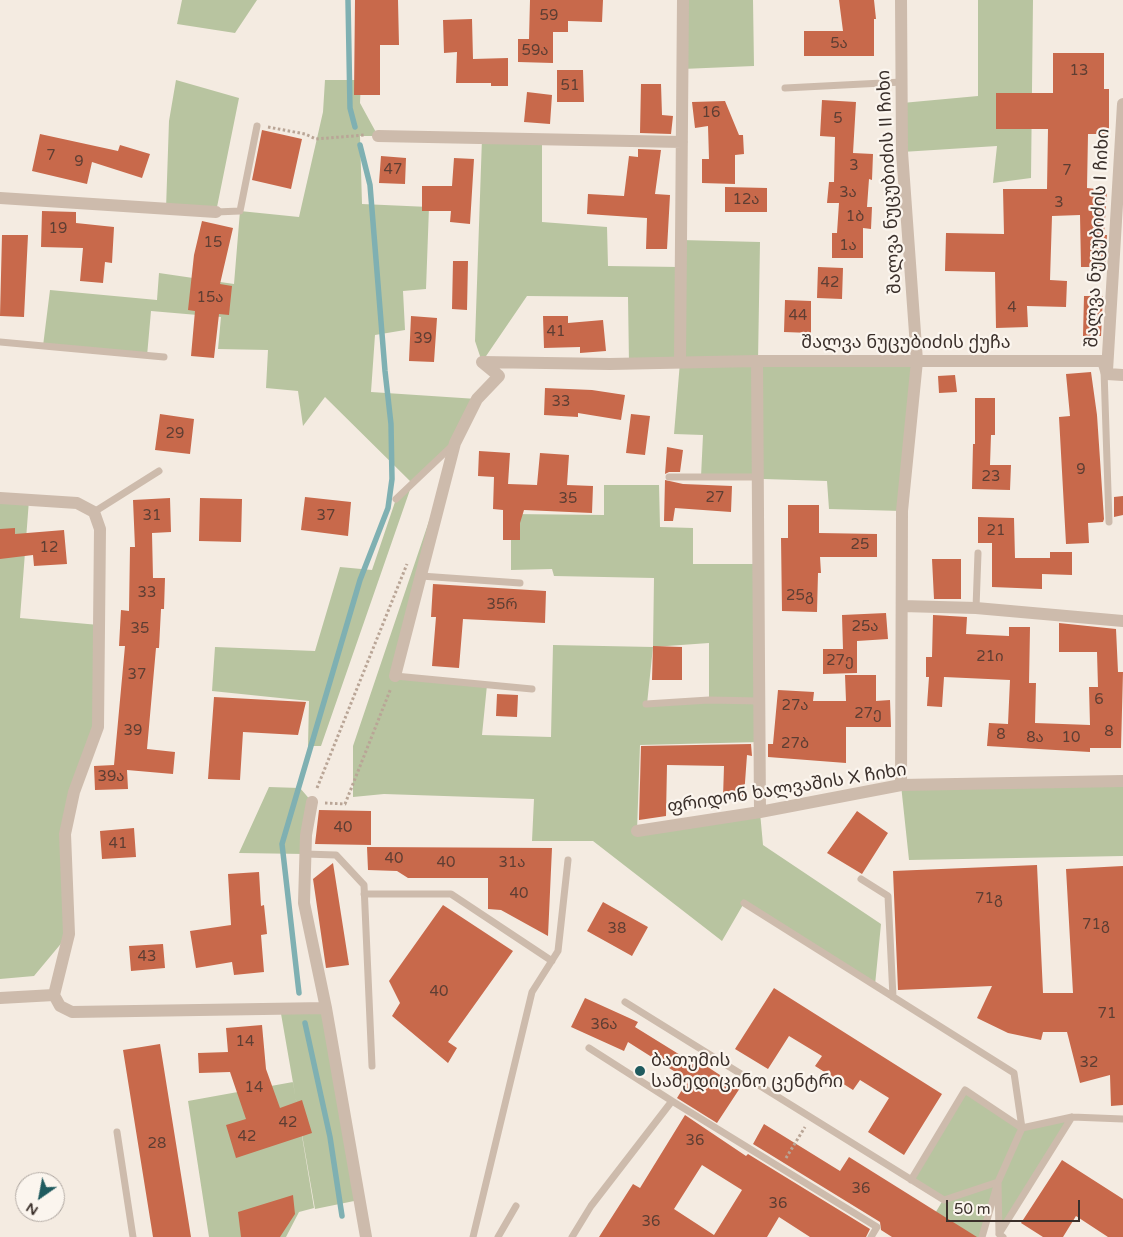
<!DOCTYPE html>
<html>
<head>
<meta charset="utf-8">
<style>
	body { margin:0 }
	#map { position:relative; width:1123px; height:1237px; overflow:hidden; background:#f4ebe1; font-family:"Varela Round",sans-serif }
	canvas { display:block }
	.north { position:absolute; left:15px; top:1172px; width:50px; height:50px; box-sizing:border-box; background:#fbf5ee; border:1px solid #aea6a0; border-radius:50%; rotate:213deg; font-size:14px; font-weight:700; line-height:20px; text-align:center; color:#3b302b }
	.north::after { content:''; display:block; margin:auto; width:18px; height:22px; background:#1f5a5e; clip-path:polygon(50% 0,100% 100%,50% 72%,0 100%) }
	.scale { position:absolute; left:946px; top:1200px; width:134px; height:22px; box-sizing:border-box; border:2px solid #3b302b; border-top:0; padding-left:6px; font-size:15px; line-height:18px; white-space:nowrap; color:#3b302b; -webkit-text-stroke:4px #fbf5ee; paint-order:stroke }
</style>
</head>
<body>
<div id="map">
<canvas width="1123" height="1237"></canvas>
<div class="north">N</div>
<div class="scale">50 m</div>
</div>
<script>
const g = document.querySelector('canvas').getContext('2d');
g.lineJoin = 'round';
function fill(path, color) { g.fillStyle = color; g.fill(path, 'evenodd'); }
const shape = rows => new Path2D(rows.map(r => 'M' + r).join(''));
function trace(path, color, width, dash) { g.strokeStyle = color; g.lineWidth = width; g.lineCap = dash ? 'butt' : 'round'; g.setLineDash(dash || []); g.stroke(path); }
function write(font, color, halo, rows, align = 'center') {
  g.font = font + ' "Varela Round","Noto Sans Georgian",sans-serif'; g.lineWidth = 4.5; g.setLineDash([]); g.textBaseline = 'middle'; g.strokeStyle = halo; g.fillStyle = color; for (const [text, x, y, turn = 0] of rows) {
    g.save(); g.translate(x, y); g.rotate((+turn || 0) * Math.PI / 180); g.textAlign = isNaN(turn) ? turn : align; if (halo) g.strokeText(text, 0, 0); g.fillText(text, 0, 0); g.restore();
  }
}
fill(shape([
	[182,0,257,0,235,33,177,24],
	[683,0,753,0,754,66,682,69],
	[978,0,1033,0,1031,178,993,183,997,146,902,152,902,103,978,96],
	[176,80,239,98,216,212,166,209,169,121],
	[325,80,361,80,360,103,378,136,360,136,362,204,429,207,426,289,403,291,405,330,375,335,371,392,477,399,455,443,395,676,487,685,482,735,551,737,553,645,653,647,654,578,554,576,552,569,511,570,511,514,604,515,604,485,659,485,660,527,693,528,693,564,759,564,760,742,640,745,637,831,760,812,763,845,881,924,875,985,744,903,722,941,593,841,532,841,534,799,384,794,353,797,353,746,455,444,412,484,321,746,308,746,309,701,212,691,215,647,315,651,340,567,372,570,396,499,412,483,325,397,303,426,298,391,266,388,268,350,218,349,221,317,151,311,147,356,43,346,50,290,157,300,159,273,234,284,240,211,299,217,323,112],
	[709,643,709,700,647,704,653,647],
	[482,138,542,139,542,222,607,227,608,266,680,267,681,240,760,242,758,361,917,361,902,511,829,509,827,481,701,477,703,435,674,434,680,362,629,363,628,297,527,296,482,362,475,341],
	[0,498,29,500,20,618,99,625,98,727,65,834,69,934,34,976,0,979],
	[1123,781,1123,856,909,860,901,785],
	[269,787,300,788,312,802,305,854,239,853],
	[280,1008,326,1008,359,1200,315,1209],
	[293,1082,314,1208,299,1212,286,1237,209,1237,188,1101],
	[965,1090,1022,1128,1072,1117,999,1234,998,1185,982,1237,921,1237,943,1200,911,1180]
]), '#b8c4a0');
trace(shape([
	[348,0,350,108,355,127],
	[299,993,282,844,360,580,388,508,392,479,391,424,385,371,370,185,360,145],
	[305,1023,330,1137,342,1216]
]), '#7fb0b2', 5.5);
fill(shape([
	[355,0,398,0,399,45,380,45,380,95,354,95],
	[530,0,603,0,602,22,568,21,568,32,553,32,553,63,518,62,518,39,529,39],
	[839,0,874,0,876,19,874,19,874,56,804,56,804,31,843,31],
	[472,19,473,59,508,58,508,86,491,86,491,83,456,83,457,52,444,53,443,20],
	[1053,53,1104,53,1104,89,1109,89,1109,134,1088,134,1087,188,1107,190,1104,235,1107,235,1105,267,1081,267,1080,215,1052,216,1050,280,1067,281,1066,307,1027,306,1028,327,996,328,995,272,945,271,946,233,1004,234,1003,189,1047,189,1048,129,996,129,996,93,1053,93],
	[557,70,583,70,584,102,557,102],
	[641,84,661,84,662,115,673,116,671,134,640,133],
	[527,92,552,95,550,124,524,122],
	[822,100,856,102,853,153,873,154,872,180,869,179,867,207,872,207,871,229,863,228,863,258,832,258,832,233,837,233,839,203,827,203,829,182,834,182,835,137,820,136],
	[725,101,739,135,743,135,744,154,735,155,735,184,702,183,702,159,709,159,708,126,695,128,692,102],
	[262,130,302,139,291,189,252,180],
	[40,134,118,151,120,145,150,154,142,178,92,162,87,184,32,171],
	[638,149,661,150,655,194,670,195,667,249,646,249,647,218,587,214,588,194,624,196,629,156,638,157],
	[381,156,406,158,405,184,379,183],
	[454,158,474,159,470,224,450,222,451,211,422,211,422,186,452,186],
	[725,187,767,188,767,212,725,212],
	[42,211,76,212,76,223,114,227,112,263,105,262,103,283,80,281,83,248,41,247],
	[202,221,233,228,220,284,232,286,229,315,219,314,214,358,191,356,195,311,188,310,194,255],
	[2,235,28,235,24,317,0,316],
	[453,261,468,261,467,310,452,309],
	[818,267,843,268,842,299,817,298],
	[1084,296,1103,296,1101,336,1083,336],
	[785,300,811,301,811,333,784,332],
	[411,316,437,318,434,362,409,361],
	[543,316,568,316,568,323,603,320,606,351,580,353,580,347,544,348],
	[1091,372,1097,415,1104,519,1103,522,1088,523,1089,543,1066,544,1059,417,1070,416,1066,374],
	[955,375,957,392,939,393,938,376],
	[545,388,592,390,625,395,621,420,578,413,578,417,544,415],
	[975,398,995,398,995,435,991,435,990,465,1011,465,1010,490,972,489,973,444,975,444],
	[160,414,194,419,190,454,155,450],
	[631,414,650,416,645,455,626,453],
	[667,447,683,450,680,472,669,472,665,474],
	[479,451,510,453,508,484,537,485,540,453,569,455,567,485,593,486,592,513,524,510,520,523,520,540,503,540,503,510,493,509,494,477,478,476],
	[665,480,683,484,732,486,731,512,675,508,673,521,664,521],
	[1123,496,1123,515,1114,517,1114,497],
	[305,497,351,502,348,536,301,530],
	[170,498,171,532,152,533,153,578,165,578,164,609,161,609,159,648,156,648,147,749,175,752,173,774,127,770,128,789,95,790,94,766,114,765,125,646,119,646,121,610,129,611,130,547,135,547,133,500],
	[200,498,242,499,241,542,199,541],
	[788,505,819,505,819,533,877,534,877,557,820,557,821,573,818,573,817,612,782,611,781,538,788,538],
	[978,517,1014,518,1015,558,1050,558,1050,552,1072,552,1072,575,1042,574,1042,589,992,587,992,543,978,543],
	[15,528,15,534,64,530,67,564,34,566,33,555,0,559,0,529],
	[932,559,961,559,961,599,934,599],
	[433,584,546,591,545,623,463,619,459,668,432,666,436,617,431,617],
	[886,613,888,639,857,641,857,673,823,674,823,649,843,649,842,615],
	[933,615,967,617,966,634,1009,636,1009,627,1030,627,1029,683,1036,683,1035,723,1090,725,1089,687,1098,687,1097,652,1059,652,1059,623,1116,629,1118,672,1123,672,1121,748,1090,748,1090,752,987,746,989,723,1008,724,1010,680,944,677,942,707,927,706,929,677,926,677,926,657,932,657],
	[653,646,682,647,682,680,652,680],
	[845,675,876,675,876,701,890,700,891,727,846,727,846,763,768,757,768,744,773,744,778,690,814,692,813,701,846,701],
	[497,694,518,695,517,717,496,716],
	[214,697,306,702,298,735,243,732,240,780,208,779],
	[751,744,752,756,747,755,744,796,723,798,724,766,667,765,666,816,639,820,641,746],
	[319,810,371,811,371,845,315,844],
	[857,811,888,833,862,874,827,853],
	[134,828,136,857,102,859,100,831],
	[367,847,552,848,548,936,501,910,488,909,488,878,408,878,397,871,368,870],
	[333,863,349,965,326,968,313,879],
	[1037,865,1043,993,1073,993,1066,869,1123,866,1123,1105,1111,1106,1110,1075,1080,1083,1067,1032,1043,1032,1041,1040,1008,1033,977,1018,992,986,898,990,893,871],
	[259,872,261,906,264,905,267,934,261,935,264,972,234,975,232,962,196,968,190,931,231,925,228,874],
	[603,902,648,927,632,956,587,931],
	[443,905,513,951,448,1042,457,1048,448,1063,392,1016,400,1003,389,981],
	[163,944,165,968,131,971,129,946],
	[774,988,942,1094,904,1155,868,1132,889,1098,860,1080,853,1090,815,1066,822,1056,789,1036,768,1069,735,1049],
	[585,998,638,1022,635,1027,698,1066,700,1062,740,1088,717,1123,677,1098,688,1080,628,1042,624,1051,571,1027],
	[262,1025,266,1069,280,1108,302,1100,312,1133,236,1158,226,1125,246,1119,230,1072,199,1073,198,1053,228,1052,226,1028],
	[160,1044,191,1237,153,1237,123,1050],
	[685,1115,746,1156,748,1154,870,1229,866,1237,810,1237,779,1217,767,1237,599,1237,633,1184,640,1188],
	[702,1165,742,1190,714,1235,674,1209],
	[764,1124,840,1171,849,1157,977,1237,892,1237,881,1230,880,1222,753,1144],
	[1062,1160,1123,1199,1123,1237,1108,1237,1076,1216,1063,1237,1043,1237,1021,1223],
	[293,1195,295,1214,280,1237,241,1237,238,1212]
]), '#c8694b');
trace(shape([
	[268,127,305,134,316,139,365,135],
	[317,788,407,564],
	[325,803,345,804,391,688],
	[786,1158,805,1127]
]), '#b9a596', 3, [2.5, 2.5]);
trace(shape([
	[785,88,902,82],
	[216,212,240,211,257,126],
	[0,342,164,357],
	[1104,370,1109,522],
	[669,477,758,477],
	[396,499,453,445],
	[94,512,159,471],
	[421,576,520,583],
	[976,608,978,553],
	[395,676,532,689],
	[646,704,709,700,759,701],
	[305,854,336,855,364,885,372,1066],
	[861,879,888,896,893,997],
	[364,894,451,894,552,961],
	[744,903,1014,1073,1022,1128],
	[625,1002,944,1200,998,1182,999,1234,1003,1237],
	[589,1048,672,1101],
	[117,1132,133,1237],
	[911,1180,965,1090,1022,1128],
	[999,1234,1072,1117],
	[473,1237,532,992,558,951,568,860],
	[498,1237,516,1206],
	[572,1237,591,1206,672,1101,877,1227,871,1237],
	[982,1237,998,1182,1022,1128,1072,1117,1123,1119]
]), '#cdbbac', 7);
trace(shape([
	[378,136,682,142],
	[0,198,216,212],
	[757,361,760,812],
	[482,362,610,364,757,361,1103,361,1107,374,1123,375],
	[680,362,683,0],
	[1107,371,1123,104],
	[0,498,77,503,94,512,100,529,98,727,74,792,65,834,69,934,54,995,60,1006,72,1012,326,1008],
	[902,606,976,608,1123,621],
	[395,676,455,443,477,399,499,376,482,362],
	[901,785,902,511,917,361,902,152,901,0],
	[312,802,306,835,304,903,326,1008,366,1237],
	[637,831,760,812,901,785,1123,781],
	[0,998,54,995]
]), '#cdbbac', 12);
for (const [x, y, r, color] of [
	[640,1071,6,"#1f5a5e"]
]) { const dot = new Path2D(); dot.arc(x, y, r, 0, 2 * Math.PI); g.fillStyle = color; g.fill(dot); trace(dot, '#fbf5ee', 2); }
write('15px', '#5e3e33', null, [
	["59",549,16],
	["5ა",839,44],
	["59ა",535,51],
	["13",1079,71],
	["51",570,86],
	["16",711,113],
	["5",838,119],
	["7",51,156],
	["9",79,162],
	["3",854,166],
	["47",393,170],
	["7",1067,171],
	["3ა",848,193],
	["12ა",746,200],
	["3",1059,203],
	["1ბ",855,217],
	["19",58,229],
	["15",213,243],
	["1ა",848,246],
	["42",830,283],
	["15ა",210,298],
	["4",1012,308],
	["44",798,316],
	["41",556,332],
	["39",423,339],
	["33",561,402],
	["29",175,434],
	["9",1081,470],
	["23",991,477],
	["27",715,498],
	["35",568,499],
	["31",152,516],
	["37",326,516],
	["21",996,531],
	["25",860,545],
	["12",49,548],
	["33",147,593],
	["25გ",800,596],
	["35რ",502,605],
	["25ა",865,627],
	["35",140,629],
	["21ი",990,657],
	["27ე",840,661],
	["37",137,675],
	["6",1099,700],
	["27ა",795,706],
	["27ე",868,714],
	["39",133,731],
	["8",1109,732],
	["8",1001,735],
	["8ა",1035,738],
	["10",1071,738],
	["27ბ",795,744],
	["39ა",111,777],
	["40",343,828],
	["41",118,844],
	["40",394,859],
	["40",446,863],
	["31ა",512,863],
	["40",519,894],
	["71გ",989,899],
	["71გ",1096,925],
	["38",617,929],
	["43",147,957],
	["40",439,992],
	["71",1107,1014],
	["36ა",604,1025],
	["14",245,1042],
	["32",1089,1063],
	["14",254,1088],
	["42",288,1123],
	["42",247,1137],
	["36",695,1141],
	["28",157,1144],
	["36",861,1189],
	["36",778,1204],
	["36",651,1222]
]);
write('18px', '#3b302b', '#fbf5ee', [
	["შალვა ნუცუბიძის II ჩიხი",890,182,-93],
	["შალვა ნუცუბიძის I ჩიხი",1098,238,-87],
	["შალვა ნუცუბიძის ქუჩა",906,343],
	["ფრიდონ ხალვაშის X ჩიხი",787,789,-9]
]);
write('18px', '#3b302b', '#fbf5ee', [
	["ბათუმის",651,1061],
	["სამედიცინო ცენტრი",651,1082]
], 'left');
</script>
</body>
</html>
